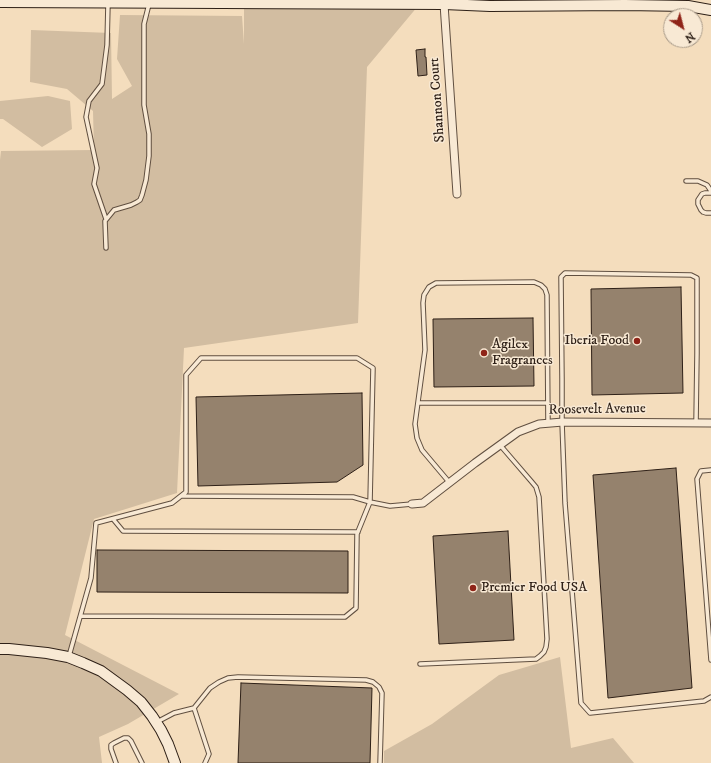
<!DOCTYPE html>
<html>
<head>
<meta charset="utf-8">
<style>
	body { margin:0 }
	#map { position:relative; width:711px; height:763px; overflow:hidden; background:#f4ddbd; font-family:"IM FELL DW Pica",serif }
	canvas { display:block }
	.north { position:absolute; left:663px; top:8px; width:40px; height:40px; box-sizing:border-box; background:#f8e9d4; border:1px solid #a79988; border-radius:50%; rotate:144deg; font-size:11px; font-weight:700; line-height:16px; text-align:center; color:#2e2017 }
	.north::after { content:''; display:block; margin:auto; width:14px; height:18px; background:#8f2418; clip-path:polygon(50% 0,100% 100%,50% 72%,0 100%) }
</style>
</head>
<body>
<div id="map">
<canvas width="711" height="763"></canvas>
<div class="north">N</div>
</div>
<script>
const g = document.querySelector('canvas').getContext('2d');
g.lineJoin = 'round';
function fill(path, color) { g.fillStyle = color; g.fill(path, 'evenodd'); }
const shape = rows => new Path2D(rows.map(r => 'M' + r).join(''));
function trace(path, color, width, dash) { g.strokeStyle = color; g.lineWidth = width; g.lineCap = dash ? 'butt' : 'round'; g.setLineDash(dash || []); g.stroke(path); }
function write(font, color, halo, rows, align = 'center') {
  g.font = font + ' "IM FELL DW Pica",serif'; g.lineWidth = 3; g.setLineDash([]); g.textBaseline = 'middle'; g.strokeStyle = halo; g.fillStyle = color; for (const [text, x, y, turn = 0] of rows) {
    g.save(); g.translate(x, y); g.rotate((+turn || 0) * Math.PI / 180); g.textAlign = isNaN(turn) ? turn : align; if (halo) g.strokeText(text, 0, 0); g.fillText(text, 0, 0); g.restore();
  }
}
fill(shape([
	[244,3,418,6,367,67,358,323,184,348,177,493,94,519,65,635,179,694,128,724,99,737,102,763,0,763,0,160,1,151,94,150,93,111,67,89,30,82,31,30,111,33,112,99,132,86,117,59,120,15,242,16,244,44],
	[48,96,70,101,72,129,42,147,3,119,0,119,0,101],
	[560,657,571,748,613,738,634,763,384,763,384,751,432,724,499,675]
]), '#d2bda1');
const building = shape([
	[425,49,425,57,426,57,427,75,418,76,416,50,425,49],
	[681,287,683,393,592,395,591,289,681,287],
	[533,318,534,386,434,387,433,319,533,318],
	[362,393,363,465,337,482,198,486,196,397,362,393],
	[676,468,692,688,608,698,593,475,676,468],
	[508,531,514,640,439,644,433,536,508,531],
	[97,550,348,551,348,593,97,592,97,550],
	[241,683,372,688,370,763,238,763,241,683]
]);
fill(building, '#95826d');
trace(building, '#2e2017', 1);
const lane = shape([
	[686,181,698,181,707,185,711,191],
	[711,193,705,193,702,194,698,200,698,204,701,210,703,212,706,213,711,213],
	[106,219,94,184,97,168,86,117,89,101,102,84,107,45,108,4],
	[106,248,105,221,114,210,131,205,137,202,140,200,142,195,146,180,149,156,149,134,144,105,144,24,149,4],
	[418,403,548,403],
	[696,423,697,353,697,278,691,275,565,273,561,277,562,379,562,422,565,503,581,703,590,713,704,701,711,697],
	[711,470,701,471,697,479,711,660],
	[449,482,422,450,417,438,415,424,425,350,423,303,424,295,429,287,436,283,534,282,541,285,545,289,547,295,548,424],
	[113,519,123,531,358,532],
	[81,616,345,617,356,608,357,534,370,502,353,497,182,496],
	[69,656,91,578,96,523,172,503,186,492,186,375,201,358,357,358,373,368,370,502,390,506,412,504],
	[420,664,536,659,540,656,544,652,546,647,547,639,539,497,536,487,531,481,500,445],
	[194,708,210,688,219,682,228,678,238,677,366,680,373,682,379,687,382,693,380,763],
	[157,722,174,713,194,708,209,754,205,763],
	[116,763,111,749,111,745,114,743,124,738,128,738,131,741,142,763]
]);
const street = shape([
	[444,4,457,194],
	[412,504,423,503,475,463,518,432,539,424,563,422,711,423]
]);
const secondary = shape([
	[0,2,444,4,490,6,625,5,688,6,711,10],
	[0,649,9,649,47,653,68,657,83,663,101,671,127,690,141,702,152,716,161,730,168,744,175,763]
]);
trace(lane, '#604f40', 5.5);
trace(street, '#604f40', 9);
trace(secondary, '#2e2017', 12);
trace(lane, '#f8e9d4', 3.5);
trace(street, '#f8e9d4', 7);
trace(secondary, '#f8e9d4', 10);
for (const [x, y, r, color] of [
	[637,341,4,"#8f2418"],
	[484,353,4,"#8f2418"],
	[473,588,4,"#8f2418"]
]) { const dot = new Path2D(); dot.arc(x, y, r, 0, 2 * Math.PI); g.fillStyle = color; g.fill(dot); trace(dot, '#f8e9d4', 1.5); }
write('14px', '#2e2017', '#f8e9d4', [
	["Shannon Court",438,100,-94],
	["Roosevelt Avenue",597,410,-1]
]);
write('14px', '#2e2017', '#f8e9d4', [
	["Iberia Food",629,341,"right"],
	["Agilex",492,345],
	["Fragrances",492,361],
	["Premier Food USA",481,588]
], 'left');
</script>
</body>
</html>
